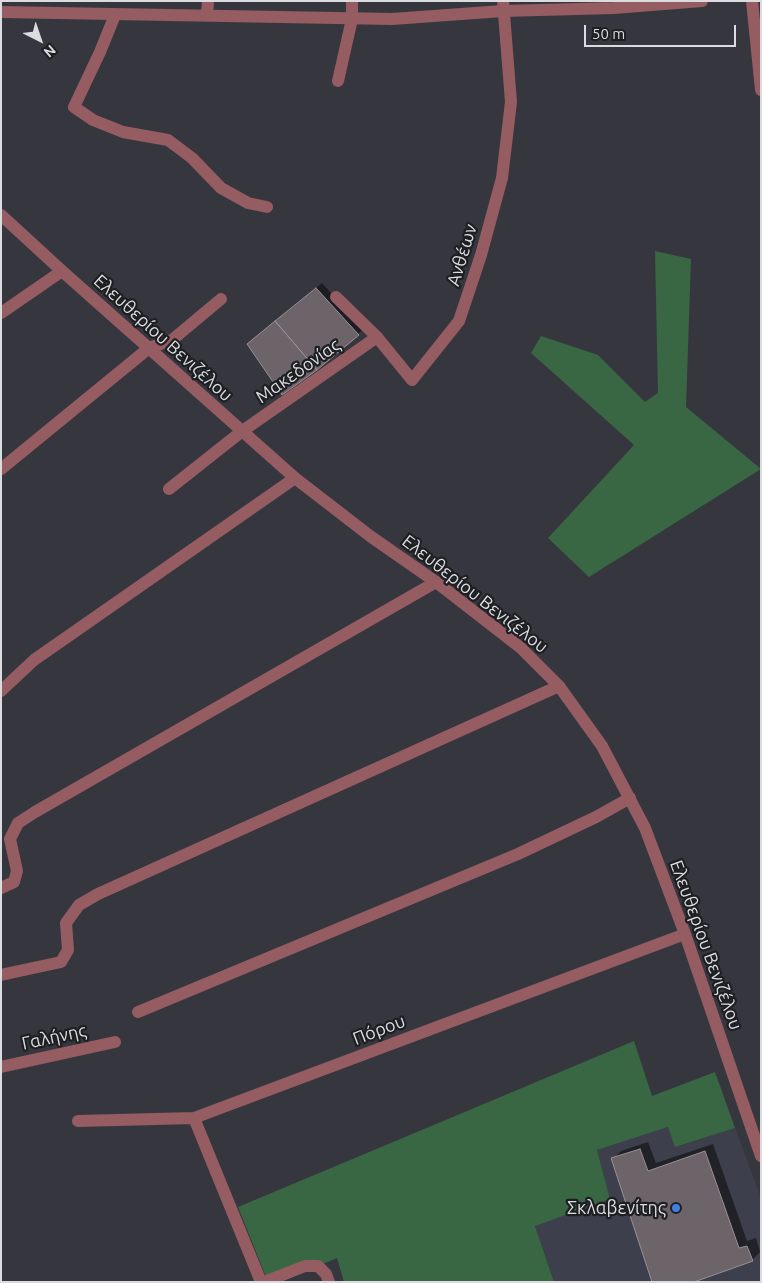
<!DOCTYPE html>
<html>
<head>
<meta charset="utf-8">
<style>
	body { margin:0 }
	#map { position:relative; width:762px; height:1283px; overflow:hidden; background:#36373e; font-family:Ubuntu,sans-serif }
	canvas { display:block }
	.frame { position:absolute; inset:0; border:2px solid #dbdce0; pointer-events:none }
	.north { position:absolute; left:15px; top:15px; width:50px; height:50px; -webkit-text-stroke:4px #1e1f22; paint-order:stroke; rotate:139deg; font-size:14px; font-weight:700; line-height:20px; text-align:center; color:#dbdce0 }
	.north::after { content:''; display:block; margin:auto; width:18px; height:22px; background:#dbdce0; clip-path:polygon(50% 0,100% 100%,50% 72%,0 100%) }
	.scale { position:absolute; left:584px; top:25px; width:152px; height:22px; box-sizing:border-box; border:2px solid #dbdce0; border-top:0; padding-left:6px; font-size:15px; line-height:18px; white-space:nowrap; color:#dbdce0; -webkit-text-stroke:4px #1e1f22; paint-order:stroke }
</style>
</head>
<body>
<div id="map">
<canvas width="762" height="1283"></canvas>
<div class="frame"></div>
<div class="north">N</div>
<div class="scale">50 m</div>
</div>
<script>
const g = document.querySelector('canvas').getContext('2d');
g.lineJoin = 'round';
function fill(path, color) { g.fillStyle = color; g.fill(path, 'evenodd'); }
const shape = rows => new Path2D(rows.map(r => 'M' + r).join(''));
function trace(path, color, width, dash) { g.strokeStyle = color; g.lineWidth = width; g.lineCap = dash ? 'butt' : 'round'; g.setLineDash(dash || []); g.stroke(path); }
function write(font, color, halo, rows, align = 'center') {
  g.font = font + ' Ubuntu,sans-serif'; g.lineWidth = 4.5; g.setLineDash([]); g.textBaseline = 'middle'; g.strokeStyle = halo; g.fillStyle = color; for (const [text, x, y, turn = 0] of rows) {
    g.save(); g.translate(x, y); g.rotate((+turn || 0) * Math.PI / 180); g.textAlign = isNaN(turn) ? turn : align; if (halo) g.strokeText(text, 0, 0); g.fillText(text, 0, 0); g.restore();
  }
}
fill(shape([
	[668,1127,676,1147,735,1128,761,1198,761,1282,554,1282,535,1225,610,1199,597,1150]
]), '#3d404c');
fill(shape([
	[655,251,691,259,686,407,761,469,589,577,548,538,634,445,531,353,541,336,598,355,645,402,658,393],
	[634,1041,652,1096,715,1072,735,1128,675,1147,668,1127,597,1150,610,1199,535,1226,554,1282,344,1282,337,1258,281,1282,268,1282,238,1207]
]), '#396643');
fill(shape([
	[322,283,363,329,358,334,254,339],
	[648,1142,656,1163,713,1144,747,1241,756,1238,760,1252,752,1260,613,1159,621,1151]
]), '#0007');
const building = shape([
	[316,288,359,335,317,370,275,321,316,288],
	[275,321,317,370,282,395,247,344,275,321],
	[640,1149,648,1171,705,1151,739,1248,747,1246,753,1261,694,1282,652,1282,611,1158,640,1149]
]);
fill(building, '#6c6469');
trace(building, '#989096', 1);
trace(shape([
	[752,1,761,90],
	[115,15,100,52,74,107,93,120,123,132,168,140,192,158,221,188,248,203,267,207],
	[207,15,208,1],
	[338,81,352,19,352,1],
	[336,297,377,337,412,380,459,321,481,255,502,178,511,102,503,1],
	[1,313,62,271],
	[1,469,149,348,172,340,221,299],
	[169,489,241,432,377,337],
	[1,691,34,660,295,478],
	[1,888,14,882,17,871,10,839,18,823,35,812,436,582],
	[1,975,61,962,68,950,66,923,79,905,98,894,559,686],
	[138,1012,518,854,596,817,630,798],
	[1,1067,115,1042],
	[194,1118,261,1282],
	[78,1121,194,1118,685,934],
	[264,1282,305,1266,318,1266,326,1274,329,1282]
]), '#955c62', 12);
trace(shape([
	[1,12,392,19,503,11,614,8,702,1],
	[1,215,62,271,295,478,370,536,436,582,521,648,559,686,602,746,645,828,685,934,761,1156]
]), '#955c62', 12);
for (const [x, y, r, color] of [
	[676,1208,5,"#3f7fe0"]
]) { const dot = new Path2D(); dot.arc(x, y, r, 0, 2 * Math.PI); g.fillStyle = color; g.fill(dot); trace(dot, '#1e1f22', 2); }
write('18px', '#dbdce0', '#1e1f22', [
	["Ανθέων",462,255,-73],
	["Ελευθερίου Βενιζέλου",163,338,42],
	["Μακεδονίας",298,371,-35],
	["Ελευθερίου Βενιζέλου",475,594,38],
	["Ελευθερίου Βενιζέλου",706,945,70],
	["Πόρου",379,1030,-21],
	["Γαλήνης",54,1037,-12]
]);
write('18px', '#dbdce0', '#1e1f22', [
	["Σκλαβενίτης",666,1208]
], 'right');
</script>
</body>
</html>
